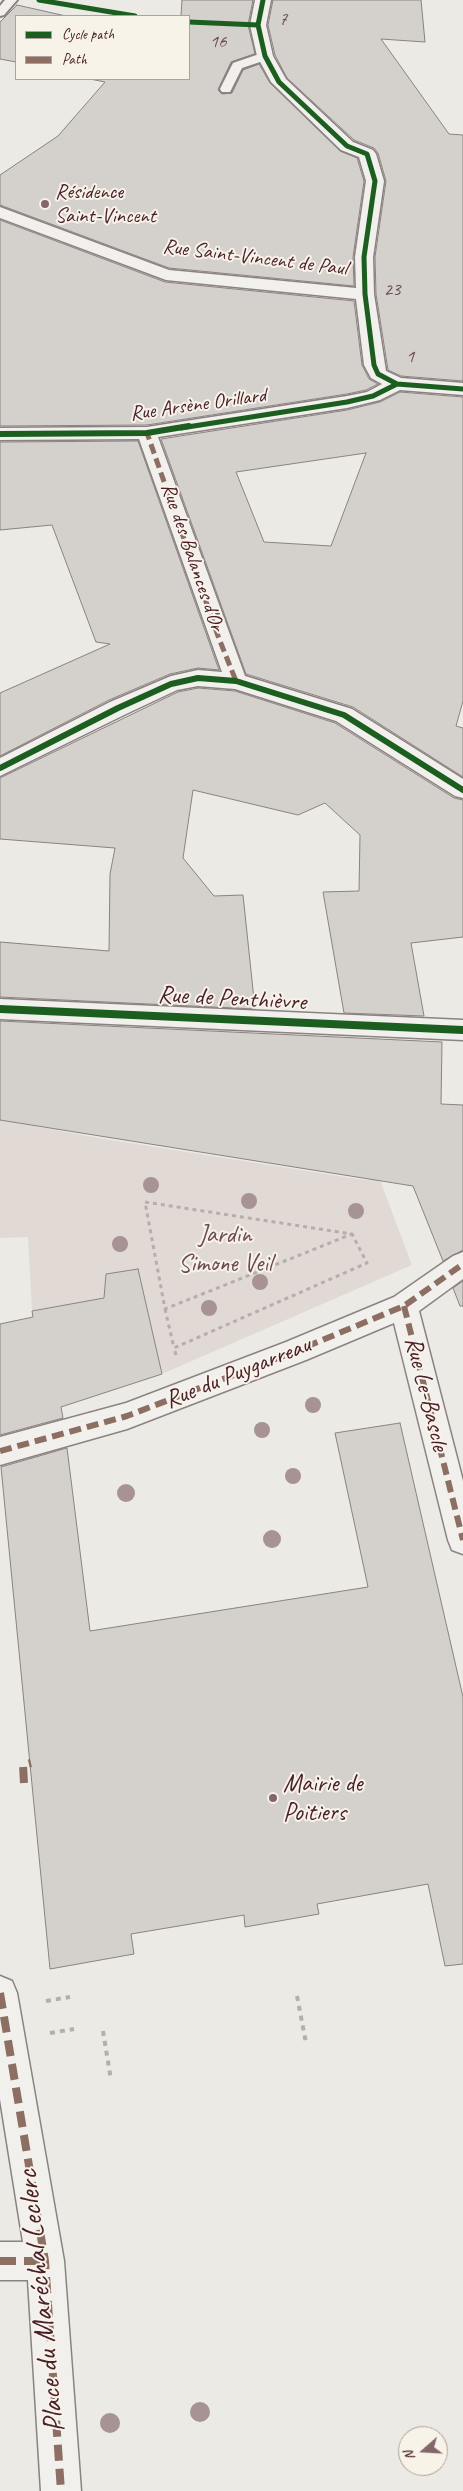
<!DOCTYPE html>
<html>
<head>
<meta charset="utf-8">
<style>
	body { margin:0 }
	#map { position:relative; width:463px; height:2491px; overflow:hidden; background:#eceae4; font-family:Caveat,sans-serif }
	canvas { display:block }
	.legend { position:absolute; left:15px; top:15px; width:175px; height:65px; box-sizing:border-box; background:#f7f3e8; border:1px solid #b29e9c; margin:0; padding:6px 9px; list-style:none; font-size:15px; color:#4a1f2b }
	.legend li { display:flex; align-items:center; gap:10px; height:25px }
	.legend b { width:25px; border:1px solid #b29e9c }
	.north { position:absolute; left:398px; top:2426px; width:50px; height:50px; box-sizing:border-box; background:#f7f3e8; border:1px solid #b29e9c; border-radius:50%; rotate:251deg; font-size:14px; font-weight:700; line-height:20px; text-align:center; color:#4a1f2b }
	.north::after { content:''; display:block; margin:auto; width:18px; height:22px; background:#83666c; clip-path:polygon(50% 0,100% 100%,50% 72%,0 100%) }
</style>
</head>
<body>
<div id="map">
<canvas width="463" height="2491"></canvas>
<ul class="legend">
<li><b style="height:6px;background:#1b5e20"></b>Cycle path</li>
<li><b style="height:6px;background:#8d6e63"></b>Path</li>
</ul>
<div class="north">N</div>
</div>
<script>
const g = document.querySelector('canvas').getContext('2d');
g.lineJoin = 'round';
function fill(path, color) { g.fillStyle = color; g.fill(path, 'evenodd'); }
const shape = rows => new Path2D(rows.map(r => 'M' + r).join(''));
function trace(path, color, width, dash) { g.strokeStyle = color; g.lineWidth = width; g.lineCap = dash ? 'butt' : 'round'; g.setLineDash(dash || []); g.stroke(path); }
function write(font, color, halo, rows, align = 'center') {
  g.font = font + ' Caveat,sans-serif'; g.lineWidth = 4; g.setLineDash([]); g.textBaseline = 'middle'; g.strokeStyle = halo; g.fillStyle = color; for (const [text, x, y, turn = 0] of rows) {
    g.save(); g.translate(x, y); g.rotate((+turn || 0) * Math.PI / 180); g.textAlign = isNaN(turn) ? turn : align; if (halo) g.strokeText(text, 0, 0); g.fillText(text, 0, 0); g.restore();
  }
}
fill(shape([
	[0,1120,99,1138,364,1180,380,1180,412,1265,162,1374,138,1269,106,1274,104,1298,32,1311,28,1237,0,1238]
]), '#e1dad4');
const building = shape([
	[182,0,253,0,248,25,255,54,231,62,218,90,222,94,232,93,243,70,259,64,270,83,340,151,357,158,364,181,353,257,354,286,169,268,0,205,0,175,58,136,105,82,90,79,189,79,189,16,181,16,182,0],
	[273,0,421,0,425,42,381,39,449,134,463,135,463,381,401,376,388,370,376,294,375,257,386,181,378,153,374,148,354,140,287,78,275,55,268,25,273,0],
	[17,5,66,16,16,16,16,62,0,59,0,22,17,5],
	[0,220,165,282,354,301,362,365,369,379,378,384,366,390,347,394,147,425,0,426,0,220],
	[400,392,463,397,463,701,456,726,463,728,463,777,353,707,246,674,161,439,347,410,380,402,400,392],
	[366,453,331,546,264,542,236,472,366,453],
	[138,441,219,670,198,668,170,674,109,700,0,756,0,693,110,644,96,642,52,525,0,530,0,442,138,441],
	[198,688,235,691,335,723,454,798,463,800,463,937,411,943,424,1016,344,1013,323,892,359,891,360,835,325,803,298,815,193,790,183,858,214,896,243,895,255,1009,0,997,0,942,109,951,110,874,115,848,0,839,0,778,178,692,198,688],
	[0,1021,442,1042,441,1104,463,1105,463,1250,443,1261,413,1186,0,1120,0,1021],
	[138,1269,162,1374,61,1407,63,1418,0,1435,0,1324,33,1317,32,1311,104,1298,106,1274,138,1269],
	[463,1281,463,1306,460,1306,453,1288,463,1281],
	[400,1423,463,1697,463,1964,445,1966,428,1884,317,1904,319,1914,245,1927,244,1915,131,1934,134,1954,50,1969,1,1467,67,1448,90,1631,368,1587,335,1433,400,1423]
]);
fill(building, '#d4d0cc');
trace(building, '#8b8282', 1);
const service = shape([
	[5,0,17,0,4,15,0,16,0,6,5,0],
	[265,52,269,53,269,59,242,68,230,92,222,92,220,89,233,63,265,52]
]);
const pedestrian = shape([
	[463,1252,463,1279,419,1311,463,1481,463,1554,452,1550,448,1540,394,1323,306,1360,127,1429,0,1465,0,1437,126,1403,286,1342,394,1297,453,1256,463,1252],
	[0,1976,12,1981,17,1993,64,2261,81,2491,41,2491,28,2280,0,2280,0,2242,23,2242,0,2099,0,1976]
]);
const minor = shape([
	[255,0,271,0,266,25,273,56,286,79,353,142,373,150,376,154,384,181,373,257,374,294,386,371,401,378,463,383,463,395,400,390,380,400,347,408,158,437,245,676,352,709,463,779,463,798,455,796,336,721,235,689,198,686,177,690,126,714,0,776,0,758,110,702,171,676,198,670,222,672,139,439,0,440,0,428,147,427,347,396,367,392,382,384,371,378,364,365,356,299,166,280,0,218,0,207,169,270,356,288,355,257,366,181,359,157,341,150,271,82,257,56,250,25,255,0],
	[0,999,463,1020,463,1040,0,1019,0,999]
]);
trace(service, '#8b8282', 4);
trace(pedestrian, '#8b8282', 3);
trace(minor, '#8b8282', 3);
trace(shape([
	[145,1202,352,1234,165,1309,145,1202],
	[165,1309,174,1348],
	[176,1355,174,1348,367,1263,352,1234]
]), '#b5aead', 3, [4, 4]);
trace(shape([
	[297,1996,306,2043],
	[46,2001,70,1997],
	[103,2031,111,2080],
	[50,2033,74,2029]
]), '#b5aead', 4, [5, 5]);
fill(service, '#f1f0ec');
fill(pedestrian, '#f1f0ec');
fill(minor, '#f1f0ec');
trace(shape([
	[150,432,147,433,218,636,236,681,240,682]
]), '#8d6e63', 5, [10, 5]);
trace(shape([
	[404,1306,463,1540],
	[0,1451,127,1416,296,1351,404,1306,463,1264]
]), '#8d6e63', 6, [12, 6]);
trace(shape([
	[24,1783,23,1765,31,1763],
	[0,1993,45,2261,61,2491],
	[0,2261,45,2261]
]), '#8d6e63', 8, [16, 8]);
trace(shape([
	[39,0,135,16],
	[263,0,258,25,265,56,279,82,347,146,367,154,375,181,364,257,365,294,374,365,378,374,397,384,463,389],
	[189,22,258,25],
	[181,428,347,402,373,396,397,384]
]), '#1b5e20', 5);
trace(shape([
	[0,434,147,433,189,426],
	[0,768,118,708,171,684,198,678,236,681,344,715,463,790]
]), '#1b5e20', 6);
trace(shape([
	[0,1009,463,1030]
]), '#1b5e20', 8);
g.fillStyle = '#a79294';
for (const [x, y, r] of [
	[151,1185,8],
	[249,1201,8],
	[356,1211,8],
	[120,1244,8],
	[260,1282,8],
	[209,1308,8],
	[313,1405,8],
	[262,1430,8],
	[293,1476,8],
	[126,1493,9],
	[272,1539,9],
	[200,2412,10],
	[110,2423,10]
]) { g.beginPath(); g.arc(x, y, r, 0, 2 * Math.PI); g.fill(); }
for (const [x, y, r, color] of [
	[45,204,5,"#83666c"],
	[273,1798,5,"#83666c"]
]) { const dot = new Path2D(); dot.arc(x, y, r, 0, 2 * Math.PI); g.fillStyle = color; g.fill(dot); trace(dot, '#f7f3e8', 2); }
write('19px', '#6c4b53', null, [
	["7",283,20],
	["16",218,42],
	["23",392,290],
	["1",410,357]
]);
write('21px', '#4a1f2b', '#f7f3e8', [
	["Résidence",55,192],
	["Saint-Vincent",55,216]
], 'left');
write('21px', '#4a1f2b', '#f7f3e8', [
	["Rue Saint-Vincent de Paul",255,258,7],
	["Rue Arsène Orillard",198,405,-8],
	["Rue des Balances d'Or",192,557,71]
]);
write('25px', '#4a1f2b', '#f7f3e8', [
	["Rue de Penthièvre",232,999,3],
	["Rue du Puygarreau",238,1373,-22],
	["Rue Le-Bascle",426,1394,76]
]);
write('25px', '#6e4a52', '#f7f3e8', [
	["Jardin",225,1235],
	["Simone Veil",225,1264]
]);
write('25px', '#4a1f2b', '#f7f3e8', [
	["Mairie de",283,1784],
	["Poitiers",283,1813]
], 'left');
write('30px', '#4a1f2b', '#f7f3e8', [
	["Place du Maréchal Leclerc",42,2301,-96]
]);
</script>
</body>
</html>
